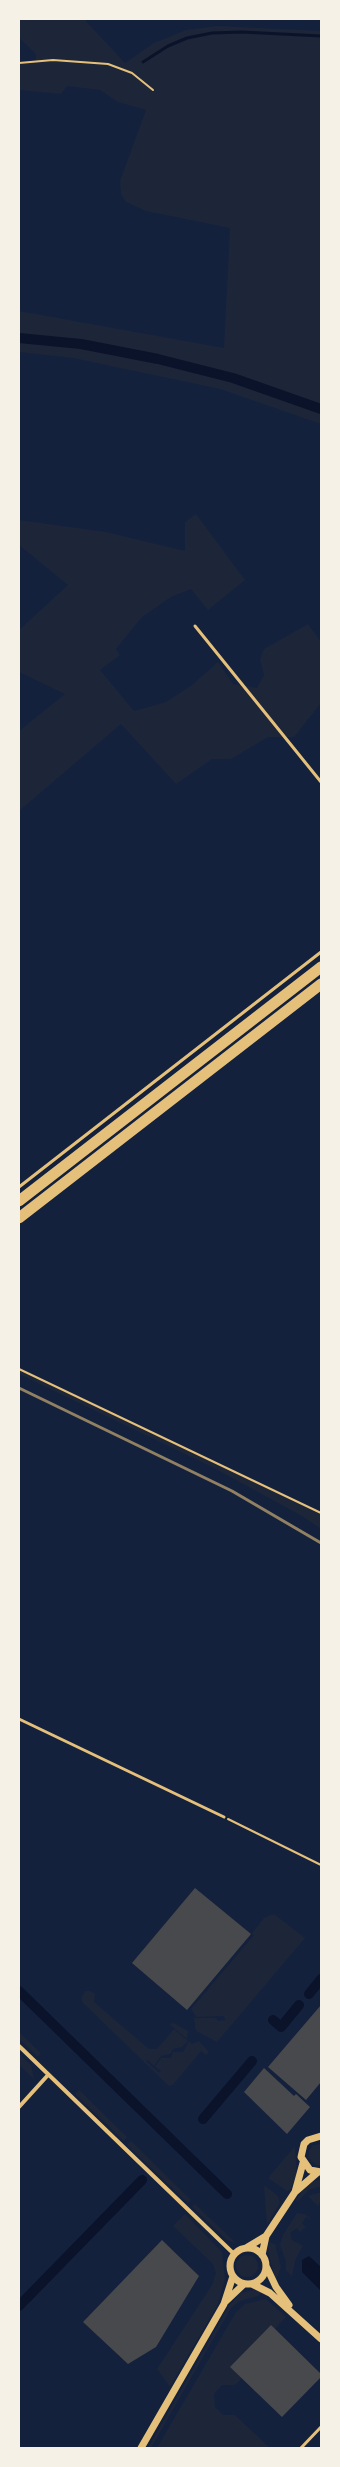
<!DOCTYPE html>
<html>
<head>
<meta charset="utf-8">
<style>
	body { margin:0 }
	#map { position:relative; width:340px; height:2467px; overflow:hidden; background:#14213d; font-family:Barlow,sans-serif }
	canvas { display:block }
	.frame { position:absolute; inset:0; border:20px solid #f6f1e7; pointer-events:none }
</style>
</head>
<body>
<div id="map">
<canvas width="340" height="2467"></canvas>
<div class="frame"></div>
</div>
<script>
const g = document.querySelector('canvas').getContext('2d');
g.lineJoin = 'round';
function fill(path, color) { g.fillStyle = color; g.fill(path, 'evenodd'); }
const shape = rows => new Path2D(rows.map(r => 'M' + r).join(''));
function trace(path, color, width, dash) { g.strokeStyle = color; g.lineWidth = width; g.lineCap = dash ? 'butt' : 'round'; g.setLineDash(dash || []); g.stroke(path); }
fill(shape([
	[19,19,84,19,125,63,154,43,186,30,217,26,321,31,321,424,220,389,73,358,19,352,19,311,224,348,230,228,146,211,126,202,121,194,120,181,146,110,118,102,100,90,67,86,61,94,19,90,19,63,36,60,36,54,19,38],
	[196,514,245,580,208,610,191,589,171,597,142,617,116,649,120,655,100,670,134,711,166,702,192,685,218,662,233,684,257,688,264,675,260,659,264,649,308,624,321,642,321,703,294,737,268,737,231,759,212,759,176,784,121,724,19,811,19,731,65,694,19,672,19,630,68,585,19,545,19,520,106,532,185,551,185,522],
	[19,1369,321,1513,321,1529,302,1516,214,1468,19,1374],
	[274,1914,305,1938,217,2042,196,2031,194,2018,216,2018,218,2021,225,2020,224,2016,196,2017,191,2009,254,1935,252,1933,264,1918],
	[85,1991,90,1991,95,1994,94,2002,149,2049,157,2049,174,2029,188,2041,182,2047,173,2049,170,2054,161,2056,154,2066,148,2060,146,2061,159,2073,161,2071,155,2067,161,2058,171,2058,173,2052,183,2052,189,2041,192,2044,199,2041,209,2052,206,2055,201,2051,173,2085,169,2086,83,2003,81,1998],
	[174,2023,188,2031,187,2039,169,2024],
	[19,2032,41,2053,38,2057,19,2039],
	[19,2054,31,2065,34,2079,19,2065],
	[79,2090,127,2137,124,2141,75,2094],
	[131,2141,191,2200,188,2203,127,2145],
	[321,2144,321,2165,316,2165,308,2158,309,2151,313,2145],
	[295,2146,297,2174,290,2190,287,2191,268,2178],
	[321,2179,321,2186,309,2190,298,2201,296,2200,307,2184],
	[264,2185,278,2196,280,2203,267,2225],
	[321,2192,321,2201,318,2206,308,2196],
	[195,2204,234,2241,235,2243,227,2240,192,2207],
	[297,2213,305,2214,311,2219,306,2217,302,2224,306,2227,300,2232,297,2228,290,2233,292,2240,303,2246,296,2258,292,2276,286,2271,286,2261,280,2245,283,2235],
	[185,2214,222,2252,225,2279,218,2304,170,2387,157,2369,212,2285,216,2273,213,2264,173,2226],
	[269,2242,275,2244,281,2267,276,2280,268,2252],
	'236 2266a11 11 0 1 1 22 0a11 11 0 1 1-22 0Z',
	[253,2290,263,2292,258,2296,240,2301,231,2308,151,2448,148,2448,229,2306,240,2293],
	[266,2299,286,2317,275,2329,271,2325,231,2367,242,2378,235,2385,222,2385,214,2394,215,2407,223,2415,235,2415,270,2448,157,2448,236,2312,245,2304]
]), '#1d2539');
fill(shape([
	[309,2256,321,2267,321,2291,302,2272,302,2260]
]), '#0b132b');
trace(shape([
	[143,62,168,46,187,38,212,33,242,32,321,36]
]), '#0b132b', 3);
trace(shape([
	[19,338,81,344,158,359,233,378,321,409],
	[19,1991,227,2194],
	[309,1994,321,1979],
	[273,2020,281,2027,299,2005],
	[203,2119,252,2061],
	[19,2306,142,2180]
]), '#0b132b', 10);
fill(shape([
	[195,1888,251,1934,187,2010,132,1963],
	[321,2005,321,2082,306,2100,268,2067],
	[264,2068,294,2096,296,2094,310,2107,287,2134,244,2092],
	[162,2240,199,2276,156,2347,128,2364,83,2322],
	[271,2325,321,2374,321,2377,282,2417,230,2367]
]), '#48494c');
trace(shape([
	[19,63,53,60,108,64,132,73,153,90],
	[19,1369,321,1513],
	[228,1819,321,1865]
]), '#e5c07b', 2);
trace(shape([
	[195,626,321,782],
	[19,1187,321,952],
	[19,1719,224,1817],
	[301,2448,321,2427]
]), '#e5c07b', 3);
trace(shape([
	[19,2046,234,2254],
	[19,2107,48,2075]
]), '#e5c07b', 4);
trace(shape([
	[321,2136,308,2140,304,2144,301,2157,310,2170,321,2172],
	[295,2192,318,2172],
	[246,2248,266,2236],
	'230 2266a18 18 0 1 1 36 0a18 18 0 1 1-36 0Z',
	[262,2255,266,2236,295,2192,303,2163],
	[266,2266,276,2287,289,2305],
	[252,2284,270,2293,321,2339],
	[225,2302,244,2284],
	[141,2448,224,2304,233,2276]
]), '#e5c07b', 7);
trace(shape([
	[19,1201,321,967],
	[19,1218,321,984]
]), '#e5c07b', 11);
trace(shape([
	[19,1388,232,1491,321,1543]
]), '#918062', 3);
</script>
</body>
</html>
